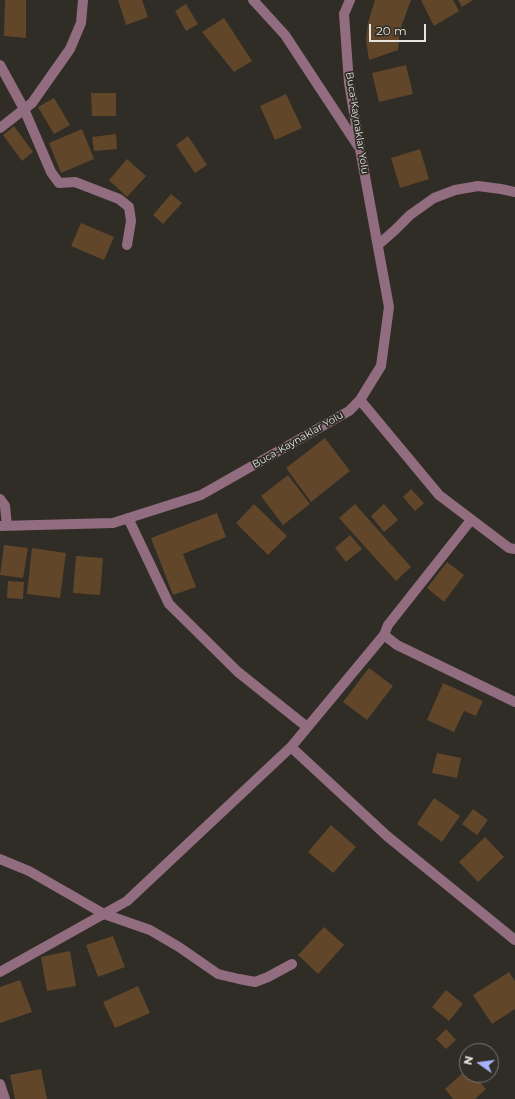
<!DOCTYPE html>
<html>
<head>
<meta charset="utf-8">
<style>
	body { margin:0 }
	#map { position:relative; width:515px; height:1099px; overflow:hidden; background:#2f2d26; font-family:Montserrat,sans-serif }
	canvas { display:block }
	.north { position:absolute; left:459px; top:1043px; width:40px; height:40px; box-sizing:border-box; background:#2f2d26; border:1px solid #787670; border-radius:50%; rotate:284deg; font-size:11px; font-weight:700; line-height:16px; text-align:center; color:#e5e4df }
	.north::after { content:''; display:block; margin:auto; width:14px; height:18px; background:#a6b1fc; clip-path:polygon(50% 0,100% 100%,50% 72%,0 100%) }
	.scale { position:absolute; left:369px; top:24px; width:57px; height:18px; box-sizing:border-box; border:2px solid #e5e4df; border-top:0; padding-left:5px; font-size:12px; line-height:14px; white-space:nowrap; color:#e5e4df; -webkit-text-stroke:3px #2f2d26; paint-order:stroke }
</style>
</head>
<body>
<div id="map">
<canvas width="515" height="1099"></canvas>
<div class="north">N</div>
<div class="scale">20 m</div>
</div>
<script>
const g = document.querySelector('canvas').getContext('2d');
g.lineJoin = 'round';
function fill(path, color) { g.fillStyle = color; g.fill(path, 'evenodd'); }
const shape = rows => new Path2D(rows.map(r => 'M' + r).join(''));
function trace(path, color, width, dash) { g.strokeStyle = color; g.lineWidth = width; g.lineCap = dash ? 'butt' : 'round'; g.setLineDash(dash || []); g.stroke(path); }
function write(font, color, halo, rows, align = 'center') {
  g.font = font + ' Montserrat,sans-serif'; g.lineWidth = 3.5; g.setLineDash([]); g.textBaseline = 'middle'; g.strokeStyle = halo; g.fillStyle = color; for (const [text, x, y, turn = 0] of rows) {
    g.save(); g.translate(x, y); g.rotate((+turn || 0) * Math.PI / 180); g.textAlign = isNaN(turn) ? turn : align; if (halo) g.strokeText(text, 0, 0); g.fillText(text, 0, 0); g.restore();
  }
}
fill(shape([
	[5,0,26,0,26,38,4,36],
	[118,0,142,0,148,17,126,25],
	[375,0,411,0,400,30,398,50,369,60,366,40,368,23],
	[421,0,453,0,459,11,434,26],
	[458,0,473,0,462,7],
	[186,4,198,24,186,31,175,11],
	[224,18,252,61,234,72,202,32],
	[406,65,413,94,379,102,372,73],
	[91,93,116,93,116,116,92,116],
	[286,94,302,128,275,140,260,106],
	[54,98,70,125,54,134,38,107],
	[14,126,33,152,22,161,3,135],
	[82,129,94,159,61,173,49,143],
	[116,134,117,149,94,151,92,137],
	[188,136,207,165,195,173,176,145],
	[420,149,429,179,400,188,391,158],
	[127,159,146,176,127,197,109,180],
	[171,194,182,203,163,224,153,215],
	[81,223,114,237,104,260,71,246],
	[325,438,350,471,311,502,286,468],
	[288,475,310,504,283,525,261,496],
	[411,489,424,503,415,511,403,497],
	[254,504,287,536,268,555,236,523],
	[355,504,411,567,396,581,339,518],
	[384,504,398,520,384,532,371,516],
	[217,513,226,537,183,554,196,587,173,595,151,538],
	[350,535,362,549,346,562,335,548],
	[4,545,28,548,23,578,0,575],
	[32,548,66,553,60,598,27,594],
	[76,556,103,558,100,595,73,593],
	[447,562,464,575,444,602,427,588],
	[8,581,24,582,23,599,7,598],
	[369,668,393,686,367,720,343,702],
	[443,683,483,701,476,716,464,711,454,732,427,720],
	[437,753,461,758,457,778,432,773],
	[434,798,460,816,442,842,417,824],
	[473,809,488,820,477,835,462,824],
	[331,825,356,847,333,873,308,852],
	[485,837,504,857,478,882,459,862],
	[324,927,344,945,318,974,298,955],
	[113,936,125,967,98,977,86,945],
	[70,951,76,986,47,991,41,957],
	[509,972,515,981,515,1009,492,1024,473,995],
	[20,980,32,1012,0,1023,0,987],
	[138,986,150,1013,115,1028,103,1002],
	[446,990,463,1004,449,1021,432,1007],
	[446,1029,456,1040,446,1049,436,1039],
	[41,1069,47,1099,15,1099,10,1075],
	[467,1069,467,1075,473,1075,486,1089,475,1099,453,1099,445,1089]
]), '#61462a');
trace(shape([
	[253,0,285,35,358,146],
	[0,65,24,109,51,172,59,183,75,182,119,199,129,207,131,221,127,245],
	[0,128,32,103,70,49,81,23,83,0],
	[378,245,395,230,410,215,434,198,455,190,478,186,501,189,515,192],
	[360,400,439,495,509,548,515,549],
	[0,499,5,506,7,526],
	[128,518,169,604,238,672,307,727],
	[471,520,388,625,384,635,291,747,387,836,515,940],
	[0,526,113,523,201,495,349,411,360,400,381,366,389,307,360,149,349,83,344,14,350,0],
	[384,635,397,645,515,702],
	[0,859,29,871,104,914,150,930,179,947,218,974,239,979,255,982,268,977,292,964],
	[0,972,127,901,291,747],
	[0,1084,5,1099]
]), '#926d7f', 10);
write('10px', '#e5e4df', '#2f2d26', [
	["Buca-Kaynaklar Yolu",357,123,81],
	["Buca-Kaynaklar Yolu",298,440,-30]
]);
</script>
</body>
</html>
